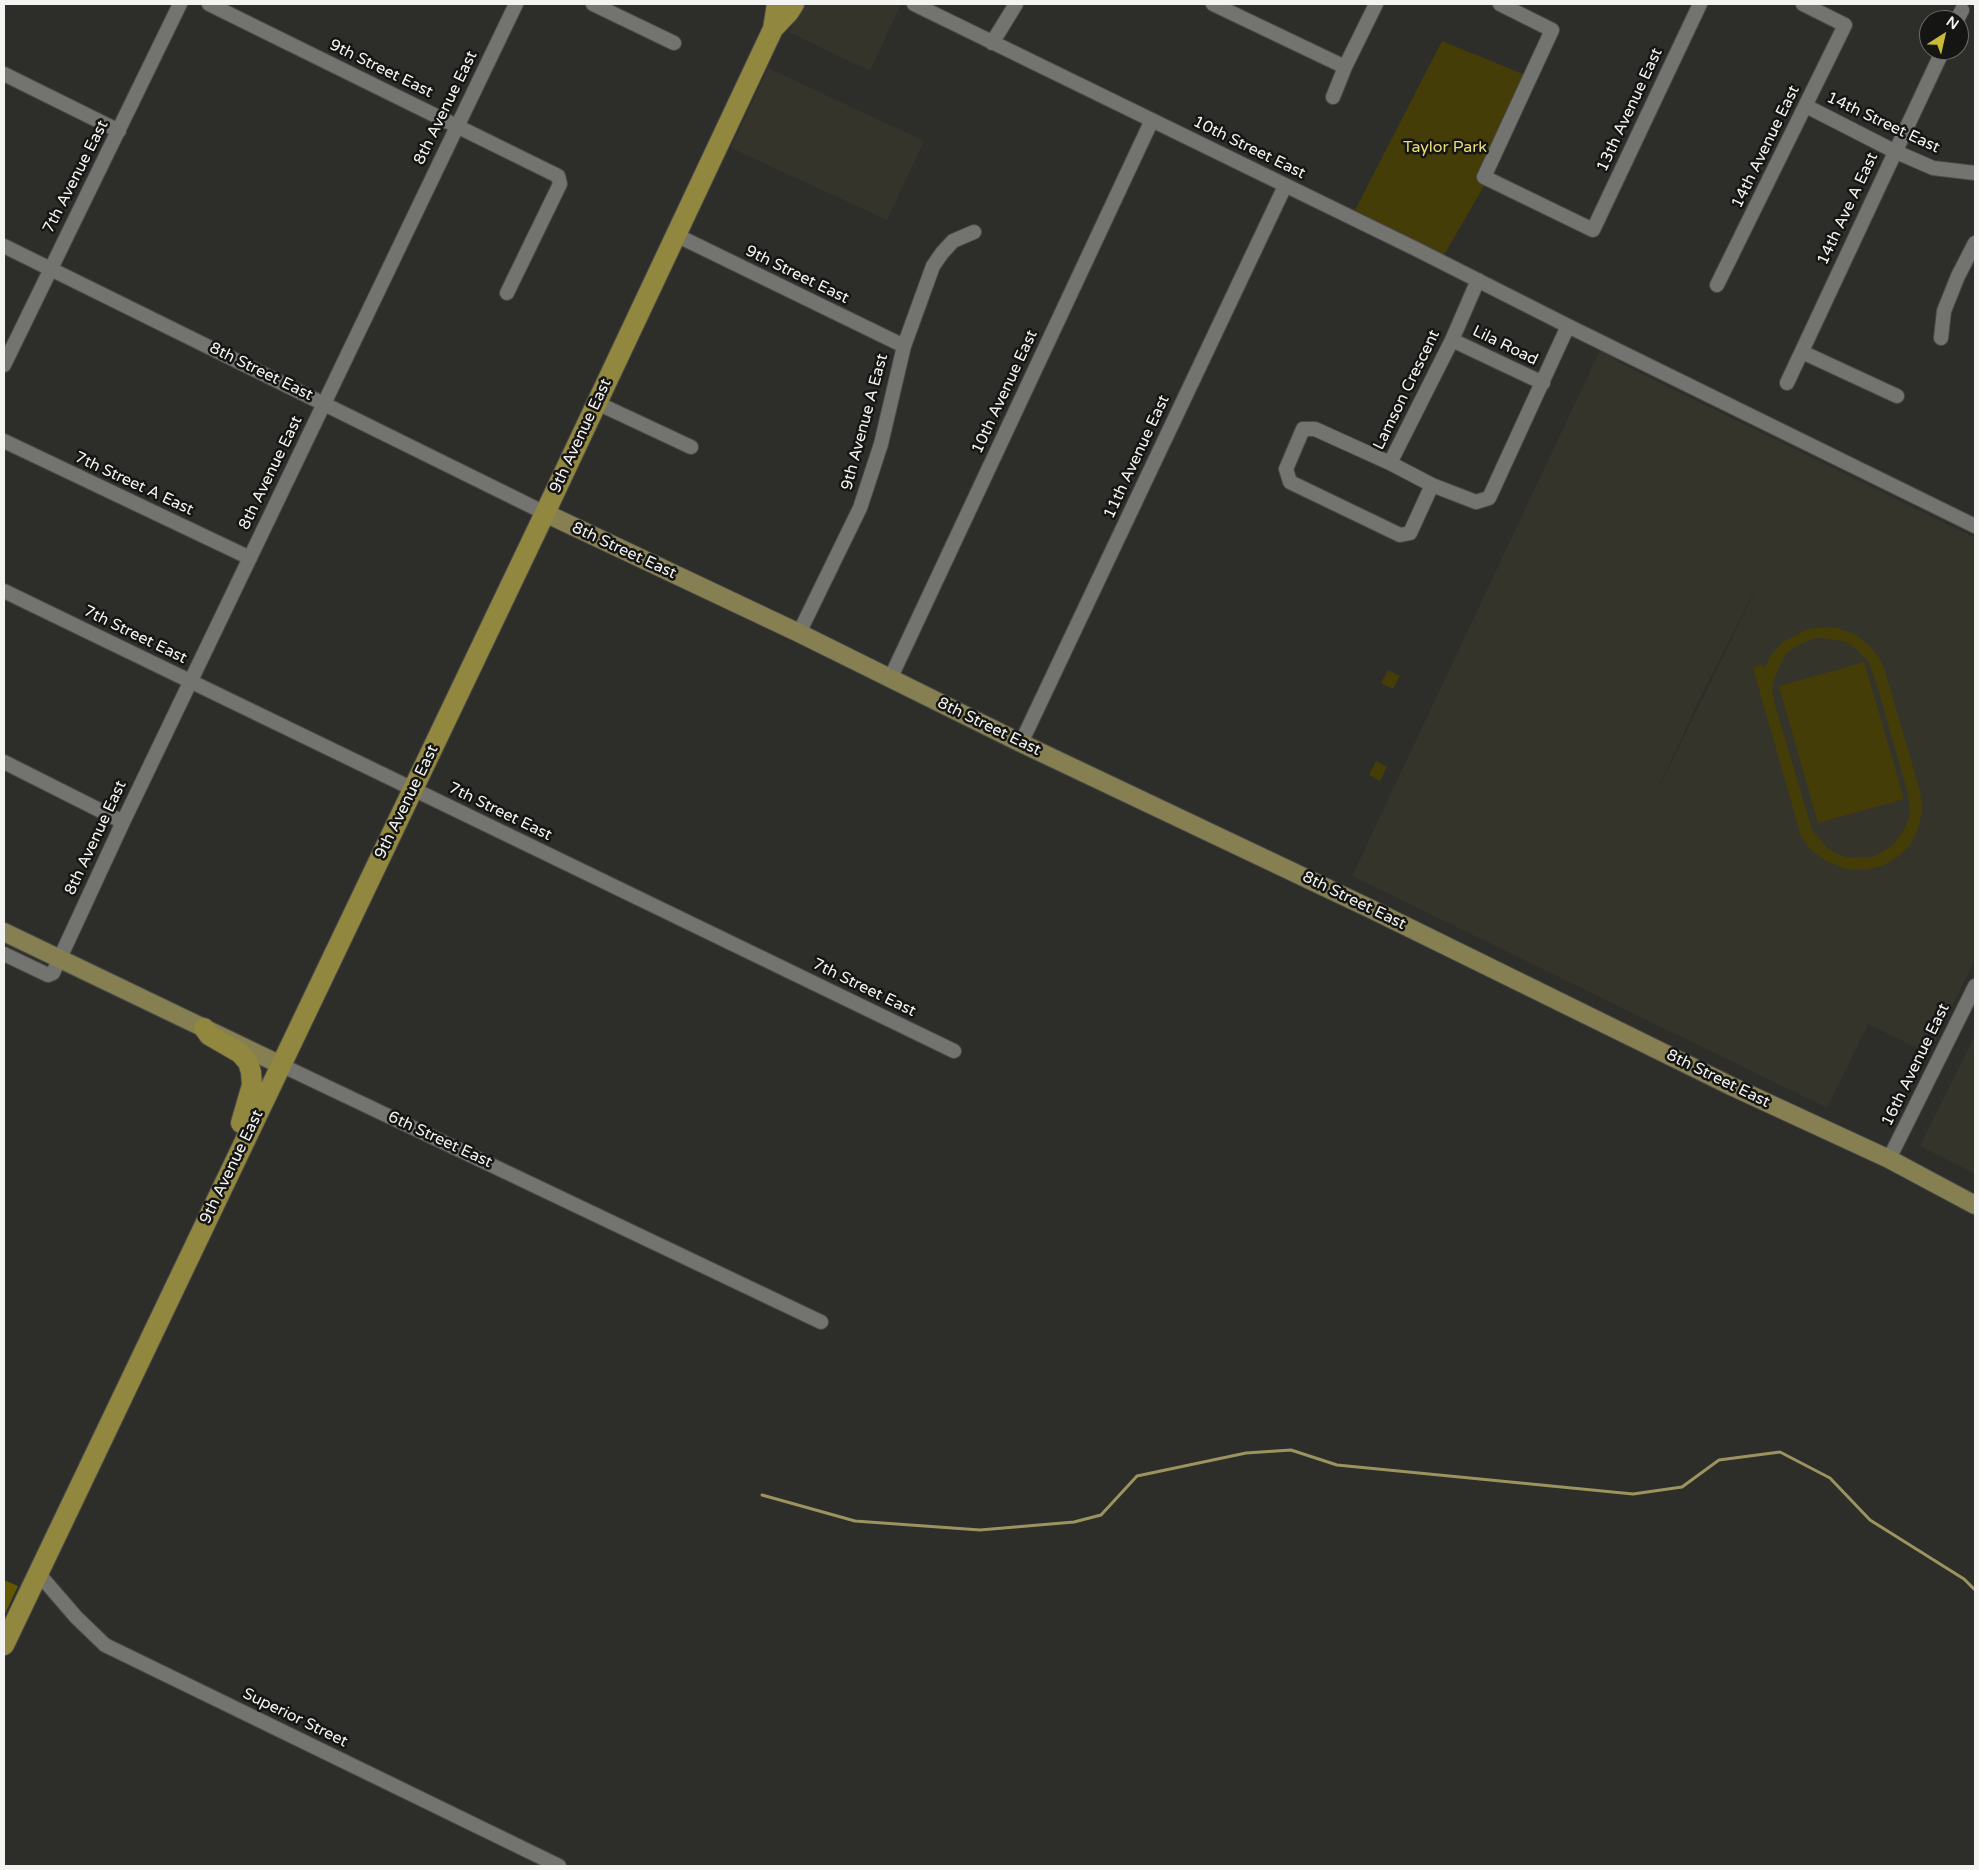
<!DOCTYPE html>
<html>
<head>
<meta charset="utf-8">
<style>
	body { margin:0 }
	#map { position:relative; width:1979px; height:1870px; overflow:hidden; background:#2d2d2a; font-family:"Varela Round",sans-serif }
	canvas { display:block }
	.frame { position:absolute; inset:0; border:5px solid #f3f3f1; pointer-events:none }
	.north { position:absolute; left:1919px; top:10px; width:50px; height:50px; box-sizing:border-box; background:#151514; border:1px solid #6e6e6c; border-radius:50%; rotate:35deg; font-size:14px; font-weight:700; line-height:20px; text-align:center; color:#f3f3f1 }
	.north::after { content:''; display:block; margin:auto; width:18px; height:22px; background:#caba3a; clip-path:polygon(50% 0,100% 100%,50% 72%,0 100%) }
</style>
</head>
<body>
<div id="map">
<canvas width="1979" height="1870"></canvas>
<div class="frame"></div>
<div class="north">N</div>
</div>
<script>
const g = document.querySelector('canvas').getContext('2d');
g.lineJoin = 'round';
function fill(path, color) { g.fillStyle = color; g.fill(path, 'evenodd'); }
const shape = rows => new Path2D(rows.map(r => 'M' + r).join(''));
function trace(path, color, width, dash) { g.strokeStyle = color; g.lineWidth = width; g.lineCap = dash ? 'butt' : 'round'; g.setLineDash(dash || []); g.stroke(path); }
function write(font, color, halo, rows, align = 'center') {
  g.font = font + ' "Varela Round",sans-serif'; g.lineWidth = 5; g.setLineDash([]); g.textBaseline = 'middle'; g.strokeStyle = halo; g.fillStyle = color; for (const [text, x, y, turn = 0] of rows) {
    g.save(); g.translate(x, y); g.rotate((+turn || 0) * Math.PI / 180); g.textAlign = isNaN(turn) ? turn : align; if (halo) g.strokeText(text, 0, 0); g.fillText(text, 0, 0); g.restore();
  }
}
fill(shape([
	[802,4,901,4,870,71,789,32],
	[768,68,924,141,887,220,731,148],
	[1603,344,1616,361,1975,538,1975,959,1929,1054,1868,1024,1827,1108,1352,876],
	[1763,575,1652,802,1699,700],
	[1975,1036,1975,1174,1920,1146]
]), '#35342b');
fill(shape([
	[1442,41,1535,79,1491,174,1444,255,1355,210],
	[1824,627,1838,628,1856,635,1870,646,1880,659,1885,671,1920,791,1922,809,1919,826,1910,845,1899,856,1883,866,1863,870,1845,869,1826,861,1810,849,1801,836,1753,668,1762,665,1764,669,1771,655,1783,642,1808,629],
	[1815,638,1824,638,1842,641,1852,645,1868,661,1876,682,1907,790,1910,808,1909,818,1904,830,1893,845,1873,857,1851,858,1839,855,1828,849,1812,830,1775,705,1772,689,1774,679,1783,659,1786,654,1796,646],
	[1864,662,1904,799,1818,823,1779,686],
	[1388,670,1400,676,1393,689,1381,683],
	[1376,761,1387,767,1380,781,1369,775]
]), '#443d08');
fill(shape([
	[4,1580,18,1586,4,1616]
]), '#625803');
trace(shape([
	[762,1495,855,1521,980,1530,1074,1522,1101,1515,1137,1476,1246,1453,1291,1450,1337,1465,1633,1494,1682,1487,1719,1460,1780,1452,1830,1478,1870,1520,1964,1579,1975,1590]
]), '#9b945f', 3);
const minor = shape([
	[209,4,558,176,560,184,507,293],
	[593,4,674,43],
	[914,4,1416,249,1568,326,1975,526],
	[1213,4,1345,67],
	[1500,4,1552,30,1484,177,1593,230,1700,4],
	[1957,20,1962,10],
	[992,43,1016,4],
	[4,74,119,131],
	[1333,97,1345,67,1376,4],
	[1806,106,1894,151,1933,168,1975,173],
	[676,235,904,346],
	[4,246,545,513],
	[1717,285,1845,25,1803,4],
	[1941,338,1944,311,1958,276,1975,243],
	[1452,340,1543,383],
	[1802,352,1897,396],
	[4,365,180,4],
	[1787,383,1943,50],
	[597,403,691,447],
	[4,441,250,558],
	[1390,463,1452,340,1478,280],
	[1432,485,1410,533,1400,535,1290,482,1286,469,1303,429,1315,429,1390,463,1432,485,1476,502,1489,498,1568,326],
	[4,591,954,1051],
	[799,633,860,508,881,444,904,346,933,266,942,253,953,241,974,232],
	[890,679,1152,120],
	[1021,743,1285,186],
	[4,762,123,822],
	[4,954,48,975,53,973,123,822,516,4],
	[281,1065,821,1322],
	[1889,1159,1975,986],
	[38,1573,76,1617,105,1645,559,1866]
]);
const major = shape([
	[545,513,799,633,1021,743,1373,910,1731,1086,1889,1159,1975,1205],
	[4,932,281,1065]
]);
const highway = shape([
	[773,29,789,12,794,4],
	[204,1028,209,1035,240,1053,248,1062,251,1072,252,1085,241,1123],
	[4,1645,545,513,773,29,777,4]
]);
trace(minor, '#4b4a48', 16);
trace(major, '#4b4a48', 20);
trace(highway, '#4b4a48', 22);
trace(minor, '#73736f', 14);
trace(major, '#857f52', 18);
trace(highway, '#91873e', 20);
write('16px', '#f3f3f1', '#151514', [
	["9th Street East",381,69,26],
	["8th Avenue East",446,108,-64],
	["13th Avenue East",1630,110,-65],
	["14th Street East",1883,123,25],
	["14th Avenue East",1766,147,-64],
	["10th Street East",1249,148,26],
	["7th Avenue East",76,177,-63],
	["14th Ave A East",1848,209,-65],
	["9th Street East",797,275,26],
	["Lila Road",1505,346,26],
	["8th Street East",261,372,26],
	["Lamson Crescent",1407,390,-64],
	["10th Avenue East",1005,392,-65],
	["9th Avenue A East",865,422,-75],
	["9th Avenue East",581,436,-65],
	["11th Avenue East",1137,457,-65],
	["8th Avenue East",271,473,-64],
	["7th Street A East",134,484,25],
	["8th Street East",624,551,25],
	["7th Street East",135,635,26],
	["8th Street East",989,727,26],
	["9th Avenue East",407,802,-64],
	["7th Street East",500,812,26],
	["8th Avenue East",96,838,-65],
	["8th Street East",1354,901,26],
	["7th Street East",864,988,26],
	["16th Avenue East",1916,1065,-64],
	["8th Street East",1718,1079,26],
	["6th Street East",440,1140,25],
	["9th Avenue East",232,1167,-64],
	["Superior Street",295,1718,26]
]);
write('16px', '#e9dc77', '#151514', [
	["Taylor Park",1445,148]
]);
</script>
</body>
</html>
